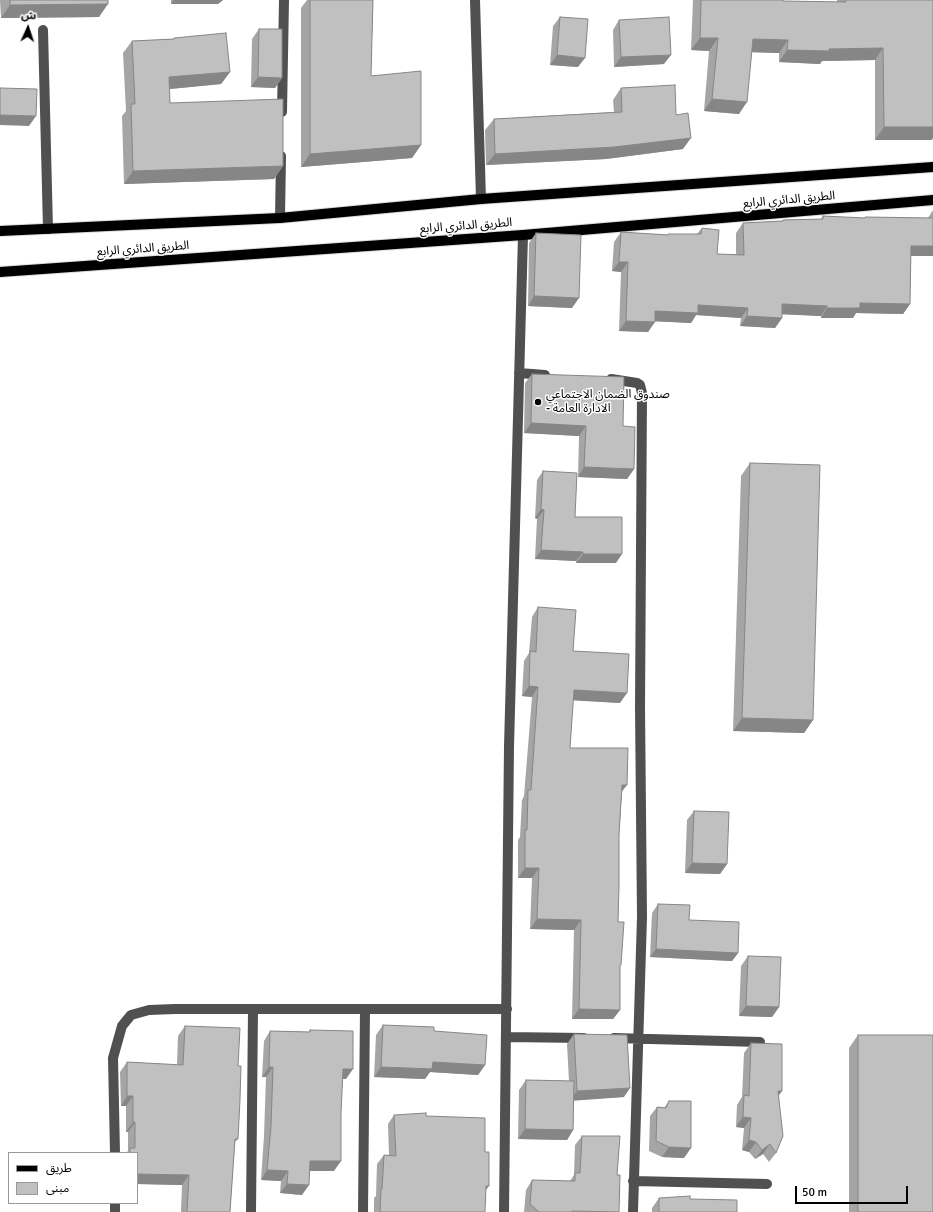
<!DOCTYPE html>
<html>
<head>
<meta charset="utf-8">
<style>
	body { margin:0 }
	#map { position:relative; width:933px; height:1212px; overflow:hidden; background:#fff; font-family:Signika,"Noto Sans Arabic",sans-serif }
	canvas { display:block }
	.legend { position:absolute; left:8px; top:1152px; width:130px; height:52px; box-sizing:border-box; background:#fff; border:1px solid #999; margin:0; padding:5px 7px; list-style:none; font-size:12px; color:#000 }
	.legend li { display:flex; align-items:center; gap:8px; height:20px }
	.legend b { width:20px; border:1px solid #999 }
	.north { position:absolute; left:8px; top:8px; width:40px; height:40px; -webkit-text-stroke:3px #fff; paint-order:stroke; rotate:3deg; font-size:11px; font-weight:700; line-height:16px; text-align:center; color:#000 }
	.north::after { content:''; display:block; margin:auto; width:14px; height:18px; background:#000; clip-path:polygon(50% 0,100% 100%,50% 72%,0 100%) }
	.scale { position:absolute; left:795px; top:1186px; width:113px; height:18px; box-sizing:border-box; border:2px solid #000; border-top:0; padding-left:5px; font-size:12px; line-height:14px; white-space:nowrap; color:#000; -webkit-text-stroke:3px #fff; paint-order:stroke }
</style>
</head>
<body>
<div id="map">
<canvas width="933" height="1212"></canvas>
<ul class="legend">
<li><b style="height:5px;background:#000"></b>طريق</li>
<li><b style="height:11px;background:#c0c0c0"></b>مبنى</li>
</ul>
<div class="north">ش</div>
<div class="scale">50 m</div>
</div>
<script>
const g = document.querySelector('canvas').getContext('2d');
g.lineJoin = 'round';
const shape = rows => new Path2D(rows.map(r => 'M' + r).join(''));
function trace(path, color, width, dash) { g.strokeStyle = color; g.lineWidth = width; g.lineCap = dash ? 'butt' : 'round'; g.setLineDash(dash || []); g.stroke(path); }
function fill(path, color) { g.fillStyle = color; g.fill(path, 'evenodd'); }
function write(font, color, halo, rows, align = 'center') {
  g.font = font + ' Signika,"Noto Sans Arabic",sans-serif'; g.lineWidth = 3; g.setLineDash([]); g.textBaseline = 'middle'; g.strokeStyle = halo; g.fillStyle = color; for (const [text, x, y, turn = 0] of rows) {
    g.save(); g.translate(x, y); g.rotate((+turn || 0) * Math.PI / 180); g.textAlign = isNaN(turn) ? turn : align; if (halo) g.strokeText(text, 0, 0); g.fillText(text, 0, 0); g.restore();
  }
}
const major = shape([
	[0,231,280,218,481,199,933,167],
	[0,272,523,235,933,200]
]);
trace(major, '#dbdbdb', 12);
trace(shape([
	[475,0,481,199],
	[43,30,48,229],
	[282,112,284,0],
	[280,218,281,156],
	[519,373,545,375],
	[611,379,637,383,640,385,642,393,640,707,642,917,633,1212],
	[506,1037,584,1038],
	[614,1038,760,1042],
	[115,1153,113,1058,122,1026,131,1015,149,1010,175,1009,507,1009],
	[633,1181,767,1184],
	[115,1212,115,1203],
	[251,1212,253,1009],
	[363,1212,365,1009],
	[504,1212,509,746,523,235]
]), '#505050', 10);
trace(major, '#000', 10);
fill(shape([
	[0,0,108,0,99,17,1,18],
	[171,0,223,0,218,4,171,4],
	[307,0,373,0,371,76,421,145,412,158,301,167,301,8],
	[693,0,783,0,783,1,837,2,837,0,933,0,932,140,875,140,875,60,822,61,820,64,779,62,779,53,752,52,739,114,704,111,709,51,691,50],
	[560,17,578,67,550,65,553,26],
	[619,20,664,64,614,67,613,30],
	[259,29,282,78,275,88,251,87,252,39],
	[174,38,230,72,221,84,169,89,170,103,283,166,274,179,124,184,122,116,126,111,123,53,132,41,173,39],
	[621,88,676,115,683,149,606,159,486,165,485,130,494,119,614,112,613,100],
	[933,210,933,259,933,256,911,256,910,304,903,314,856,313,853,318,821,318,821,316,782,314,782,318,775,328,740,326,741,318,696,315,691,323,655,321,648,332,619,331,621,272,612,271,614,242,621,232,667,235,668,234,697,234,702,228,717,254,736,254,736,233,743,223,782,221,783,220,821,219,823,216,865,218,865,217,928,218],
	[536,233,572,308,528,306,529,243],
	[532,374,623,426,634,469,627,479,578,477,579,436,524,433,525,383],
	[750,463,813,720,804,733,733,731,741,476],
	[543,471,575,517,616,563,576,563,576,561,535,559,537,519,535,518,537,480],
	[538,607,573,651,620,703,573,700,570,748,622,793,619,835,618,922,620,967,620,1010,613,1019,572,1019,574,930,530,929,532,878,518,878,518,840,520,837,522,800,524,796,532,697,522,696,524,661,529,653,532,617],
	[694,811,727,864,720,874,685,873,687,820],
	[658,904,689,920,738,953,732,961,650,957,652,913],
	[748,956,779,1007,772,1017,739,1016,741,966],
	[383,1025,434,1031,485,1065,478,1075,430,1072,425,1079,374,1077,376,1035],
	[185,1026,238,1066,238,1139,235,1142,230,1212,181,1212,182,1185,137,1184,137,1153,126,1153,128,1151,128,1132,126,1132,126,1106,121,1106,120,1072,127,1062,177,1065,178,1036],
	[310,1030,346,1079,343,1079,334,1171,309,1171,302,1195,280,1193,281,1181,261,1180,264,1136,266,1077,262,1077,264,1041,270,1031,309,1032],
	[574,1034,624,1097,574,1100,573,1130,567,1140,518,1139,519,1090,526,1080,569,1081,567,1044],
	[858,1035,933,1212,849,1212,849,1048],
	[751,1043,779,1095,776,1153,769,1162,763,1154,755,1159,749,1152,742,1150,744,1128,736,1127,737,1105,742,1097,744,1053],
	[669,1101,684,1158,662,1157,649,1151,650,1116,657,1107,664,1108],
	[394,1115,426,1116,485,1152,485,1212,374,1212,374,1198,376,1196,377,1164,384,1155,389,1155,388,1124],
	[582,1136,617,1175,619,1212,524,1212,526,1190,532,1180,570,1181,574,1175,575,1145],
	[659,1198,690,1199,737,1212,652,1212,652,1208]
]), '#a5a5a5');
fill(shape([
	[174,0,223,0,218,4,171,4],
	[108,4,99,17,1,18,10,5],
	[700,38,718,38,709,51,691,50],
	[753,39,788,40,779,53,744,52],
	[883,48,875,60,822,61,820,64,779,62,787,50],
	[557,55,585,58,578,67,550,65],
	[671,55,664,64,614,67,621,57],
	[230,72,221,84,160,90,169,77],
	[258,77,282,78,275,88,251,87],
	[712,99,747,102,739,114,704,111],
	[0,115,36,116,29,126,0,125],
	[884,127,933,127,933,138,932,140,875,140],
	[691,138,683,149,606,159,486,165,495,154],
	[421,145,412,158,301,167,310,154],
	[283,166,274,179,124,184,133,171],
	[911,246,933,246,933,256,904,256],
	[619,262,628,262,621,272,612,271],
	[534,296,579,298,572,308,528,306],
	[860,303,910,304,903,314,856,313,853,318,821,318,827,308],
	[782,304,827,306,821,316,775,314],
	[698,305,748,308,741,318,696,315,691,323,648,321,655,311],
	[747,316,782,318,775,328,740,326],
	[626,321,655,322,648,332,619,331],
	[531,423,586,426,579,436,524,433],
	[584,467,634,469,627,479,578,477],
	[541,509,544,510,537,519,535,518],
	[541,550,583,552,576,561,535,559],
	[583,554,622,554,616,563,576,563],
	[529,686,538,687,532,697,522,696],
	[574,690,627,693,620,703,567,700],
	[742,718,813,720,804,733,733,731],
	[622,785,627,785,620,794],
	[692,863,727,864,720,874,685,873],
	[525,868,539,868,532,878,518,878],
	[537,919,581,920,574,930,530,929],
	[656,949,738,953,732,961,650,957],
	[746,1006,779,1007,772,1017,739,1016],
	[579,1009,620,1010,613,1019,572,1019],
	[433,1062,485,1065,478,1075,430,1072,425,1079,374,1077,381,1067],
	[269,1067,273,1067,266,1077,262,1077],
	[343,1069,353,1069,346,1079,337,1079],
	[630,1088,624,1097,570,1101,577,1091],
	[778,1091,782,1091,775,1101],
	[127,1096,133,1096,126,1106,121,1106],
	[743,1117,751,1118,744,1128,736,1127],
	[133,1122,135,1122,128,1132,126,1132],
	[525,1129,573,1130,567,1140,518,1139],
	[749,1140,756,1142,749,1152,742,1150],
	[770,1144,763,1154,755,1159,762,1150],
	[669,1147,691,1148,684,1158,662,1157],
	[310,1161,341,1161,334,1171,303,1171],
	[267,1170,288,1171,281,1181,261,1180],
	[137,1174,189,1175,182,1185,137,1184],
	[287,1184,309,1185,302,1195,280,1193],
	[486,1186,489,1186,482,1195]
]), '#868686');
const building = shape([
	[10,0,108,0,108,4,10,5,10,0],
	[310,0,373,0,371,76,421,71,421,145,310,154,310,0],
	[701,0,783,0,783,1,846,2,845,0,933,0,933,127,884,127,883,48,829,49,829,51,787,50,788,40,753,39,747,102,712,99,718,38,700,38,701,0],
	[560,17,588,19,585,58,557,55,560,17],
	[669,17,671,55,621,57,619,20,669,17],
	[259,29,282,29,282,78,258,77,259,29],
	[226,33,230,72,169,77,170,103,283,99,283,166,133,171,131,104,135,104,132,41,174,39,174,38,226,33],
	[675,85,676,115,688,113,691,138,614,147,495,154,494,119,622,112,621,88,675,85],
	[0,88,37,89,36,116,0,115,0,88],
	[823,216,865,218,865,217,933,218,933,246,911,246,910,304,860,303,860,308,827,308,827,306,782,304,782,318,747,316,748,308,698,305,698,313,655,311,655,322,626,321,628,262,619,262,621,232,668,235,668,234,701,234,702,228,719,230,717,254,744,255,743,223,783,221,783,220,823,219,823,216],
	[536,233,581,235,579,298,534,296,536,233],
	[532,374,624,377,623,426,635,427,634,469,584,467,586,426,531,423,532,374],
	[750,463,820,465,813,720,742,718,750,463],
	[543,471,577,473,575,517,622,517,622,554,583,554,583,552,541,550,544,510,541,509,543,471],
	[538,607,576,610,573,651,629,654,627,693,574,690,570,748,628,748,627,785,622,785,619,835,619,886,618,922,624,922,621,965,620,965,620,1010,579,1009,581,920,537,919,539,868,525,868,525,830,527,830,528,790,531,790,538,687,529,686,530,651,536,652,538,607],
	[694,811,729,812,727,864,692,863,694,811],
	[658,904,690,905,689,920,739,922,738,953,656,949,658,904],
	[748,956,781,957,779,1007,746,1006,748,956],
	[383,1025,434,1027,434,1031,487,1035,485,1065,433,1062,432,1069,381,1067,383,1025],
	[185,1026,240,1028,238,1066,241,1066,240,1100,238,1139,235,1139,230,1212,187,1212,189,1175,137,1174,137,1153,130,1153,130,1148,135,1148,135,1122,133,1122,133,1096,127,1096,127,1062,183,1065,185,1026],
	[310,1030,353,1031,353,1069,343,1069,341,1114,341,1161,310,1161,309,1185,287,1184,288,1171,267,1170,271,1126,273,1067,269,1067,270,1031,310,1032,310,1030],
	[574,1034,627,1035,630,1088,577,1091,574,1034],
	[858,1035,933,1035,933,1212,858,1212,858,1035],
	[751,1043,782,1044,782,1091,778,1091,783,1136,776,1153,770,1144,762,1150,756,1142,749,1140,751,1118,743,1117,744,1095,749,1096,751,1043],
	[526,1080,574,1081,573,1130,525,1129,526,1080],
	[669,1101,691,1101,691,1148,669,1147,656,1141,657,1107,666,1108,669,1101],
	[426,1113,426,1116,485,1118,485,1152,489,1152,489,1186,486,1186,485,1212,380,1212,381,1189,382,1189,384,1155,396,1156,394,1115,426,1113],
	[582,1136,620,1136,617,1175,620,1175,619,1212,572,1211,572,1212,539,1212,530,1204,532,1180,575,1181,575,1173,580,1173,582,1136],
	[690,1196,690,1199,737,1200,737,1212,659,1212,659,1198,690,1196]
]);
fill(building, '#c0c0c0');
trace(building, '#868686', 1);
for (const [x, y, r, color] of [
	[538,402,4,"#000"]
]) { const dot = new Path2D(); dot.arc(x, y, r, 0, 2 * Math.PI); g.fillStyle = color; g.fill(dot); trace(dot, '#fff', 1.5); }
write('12px', '#000', '#fff', [
	["الطريق الدائري الرابع",789,200,-5],
	["الطريق الدائري الرابع",466,226,-4],
	["الطريق الدائري الرابع",143,249,-4]
]);
write('12px', '#000', '#fff', [
	["صندوق الضمان الاجتماعي",546,395],
	["- الادارة العامة",546,409]
], 'left');
</script>
</body>
</html>
